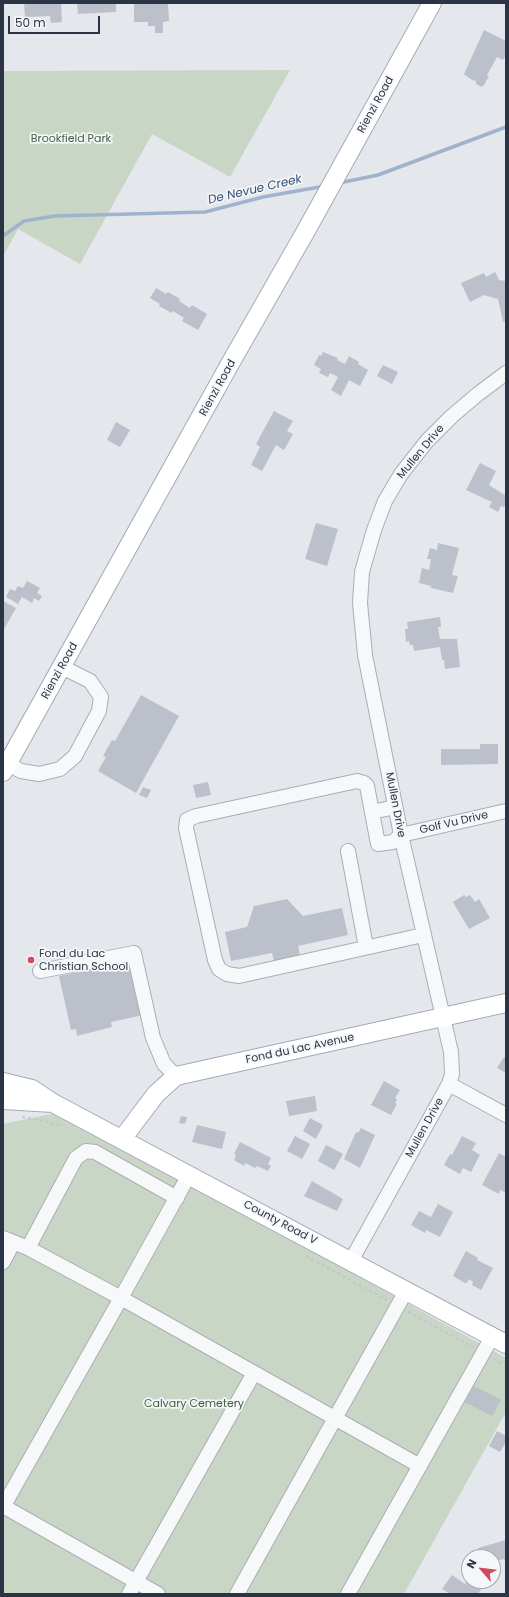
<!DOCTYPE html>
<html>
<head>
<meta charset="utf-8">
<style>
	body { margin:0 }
	#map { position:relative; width:509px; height:1597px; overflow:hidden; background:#e4e7ec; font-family:Poppins,sans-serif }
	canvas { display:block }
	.frame { position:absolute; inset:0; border:4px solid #2b3445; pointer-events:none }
	.north { position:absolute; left:461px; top:1549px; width:40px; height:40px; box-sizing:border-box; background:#f4f6f9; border:1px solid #a4a8b1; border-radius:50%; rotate:298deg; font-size:11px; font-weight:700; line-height:16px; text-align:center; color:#2b3445 }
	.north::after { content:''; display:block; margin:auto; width:14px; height:18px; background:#d1495b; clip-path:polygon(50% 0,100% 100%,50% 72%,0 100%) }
	.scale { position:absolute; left:8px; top:16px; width:92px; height:18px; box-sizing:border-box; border:2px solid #2b3445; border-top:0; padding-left:5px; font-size:12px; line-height:14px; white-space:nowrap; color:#2b3445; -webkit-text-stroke:3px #f4f6f9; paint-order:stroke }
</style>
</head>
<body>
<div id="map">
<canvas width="509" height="1597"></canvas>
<div class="frame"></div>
<div class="north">N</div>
<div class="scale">50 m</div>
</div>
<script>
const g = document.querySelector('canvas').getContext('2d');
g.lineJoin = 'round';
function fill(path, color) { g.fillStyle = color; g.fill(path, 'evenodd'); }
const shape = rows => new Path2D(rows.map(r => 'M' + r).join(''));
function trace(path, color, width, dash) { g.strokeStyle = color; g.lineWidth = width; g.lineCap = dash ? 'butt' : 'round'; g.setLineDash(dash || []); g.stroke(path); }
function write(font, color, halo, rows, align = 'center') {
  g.font = font + ' Poppins,sans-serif'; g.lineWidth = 3.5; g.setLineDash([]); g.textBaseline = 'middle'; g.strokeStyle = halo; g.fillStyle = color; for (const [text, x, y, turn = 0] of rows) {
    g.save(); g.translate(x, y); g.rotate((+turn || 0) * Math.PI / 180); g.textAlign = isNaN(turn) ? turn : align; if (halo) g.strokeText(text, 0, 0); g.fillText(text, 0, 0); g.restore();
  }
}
fill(shape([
	[290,70,230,177,152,134,80,264,18,229,3,256,3,71],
	[61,1112,506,1358,506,1412,404,1594,3,1594,3,1124]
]), '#c9d6c5');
trace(shape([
	[339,183,378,175,506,127],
	[3,236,24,221,55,216,205,212,263,197,325,186]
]), '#9fb4cc', 3.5);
fill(shape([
	[24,3,61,3,62,22,51,23,50,16,25,17],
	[77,3,116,3,116,12,78,14],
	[134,3,168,3,169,21,163,22,163,33,155,33,155,26,148,26,148,22,134,22],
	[484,30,506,41,504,44,506,44,506,55,503,60,497,57,487,75,489,76,484,85,482,87,476,84,476,81,472,80,464,74],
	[495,272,499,280,506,281,506,321,503,322,498,299,484,295,470,302,461,283,484,273,486,277],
	[156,288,166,294,168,292,180,299,179,301,190,308,192,305,207,314,198,330,182,321,184,318,173,311,172,313,159,306,160,304,150,298],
	[323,352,338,358,337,360,345,364,349,356,359,362,358,364,368,370,360,386,349,380,341,396,331,390,338,377,330,373,328,377,319,373,321,369,314,365,319,355,321,356],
	[383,365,398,372,392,384,377,376],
	[274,411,293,421,287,431,293,434,284,450,276,445,262,471,251,465,260,447,256,444],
	[116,422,130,430,120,447,107,440],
	[480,463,496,471,489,485,506,496,506,503,504,507,501,506,498,512,489,507,492,502,466,490],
	[316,523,338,529,327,566,305,559],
	[438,543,459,548,452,575,458,576,453,593,431,588,431,586,419,583,422,568,429,570,431,559,427,559,430,548,437,550],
	[27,581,40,588,37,593,42,596,39,601,34,598,32,603,22,597,18,604,6,597,10,589,15,591,18,586,23,588],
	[3,601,16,608,3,631],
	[440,617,441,627,438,627,440,639,457,639,460,667,445,669,444,660,442,660,440,647,414,651,413,645,410,645,409,641,406,642,405,629,408,629,407,622],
	[141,695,179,716,136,793,98,771,106,757,103,756,112,740,115,741],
	[480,744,498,744,498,764,441,765,441,749,480,749],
	[208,782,211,795,196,798,193,785],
	[143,787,151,790,147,798,139,795],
	[464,895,466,897,470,895,475,902,479,899,490,918,469,929,453,902],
	[287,899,303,916,342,908,348,935,298,946,300,956,274,961,272,953,231,961,225,932,247,927,254,906],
	[132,961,143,1015,111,1022,112,1027,77,1036,76,1029,71,1030,59,976],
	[504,1057,506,1058,506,1073,497,1068],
	[384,1081,400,1090,395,1098,397,1099,395,1103,397,1104,391,1115,371,1105],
	[315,1096,317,1111,289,1116,286,1101],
	[181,1116,187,1117,185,1124,179,1123],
	[310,1118,323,1125,316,1139,303,1131],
	[197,1125,226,1132,222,1149,192,1142],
	[361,1128,375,1135,360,1168,344,1159,356,1132,358,1133],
	[295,1136,310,1144,302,1159,287,1151],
	[462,1136,476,1143,472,1150,480,1155,471,1172,463,1168,460,1174,444,1165,450,1154,452,1155],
	[240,1142,271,1158,268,1164,271,1166,268,1171,257,1166,255,1168,245,1163,244,1166,234,1160,236,1155,234,1154],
	[326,1145,343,1154,334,1170,318,1161],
	[499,1153,506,1157,506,1193,500,1190,499,1194,482,1185],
	[312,1181,343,1199,337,1211,304,1196],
	[438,1204,453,1212,440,1237,426,1230,425,1233,411,1225,419,1211,431,1217],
	[466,1251,478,1258,477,1260,493,1268,481,1290,472,1285,473,1282,469,1279,467,1283,465,1283,453,1276],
	[474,1386,501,1400,492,1416,465,1402],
	[497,1431,506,1436,506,1442,500,1452,489,1446],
	[506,1540,506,1563,504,1559,493,1562,493,1557,480,1557,478,1548],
	[452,1575,465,1584,469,1579,469,1581,479,1581,484,1585,478,1594,450,1594,442,1589]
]), '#bbc0ca');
const minor = shape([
	[8,764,21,771,39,774,60,769,75,756,99,711,101,697,90,681,62,667],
	[372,812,395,807],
	[348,851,366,947],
	[423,935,239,976,227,974,219,969,215,960,186,828,187,820,196,816,357,781,364,783,367,786,378,844,393,842,401,835,506,811],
	[40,971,134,953,153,1038,164,1064,176,1076],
	[449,1084,506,1115],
	[189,1175,121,1298,420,1466],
	[3,1238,28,1248,76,1158,86,1151,95,1152,177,1198],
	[351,1261,449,1084,452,1074,451,1052,401,835,365,655,360,603,362,572,374,530,385,501,401,474,427,441,452,416,478,394,506,373],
	[3,1262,13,1243],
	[3,1506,158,1594],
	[3,1507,121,1298,28,1248],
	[129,1594,254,1373],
	[237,1594,406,1291],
	[348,1594,492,1337]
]);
const major = shape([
	[3,772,231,362,307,229,432,3],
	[3,1082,32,1089,53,1103,506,1344],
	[3,1100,53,1103],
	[122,1139,156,1094,176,1076,506,1003]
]);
trace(minor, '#a9aeb7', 16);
trace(major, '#a3abb8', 20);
trace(shape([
	[22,1117,44,1121,62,1126],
	[306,1256,387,1300],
	[408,1312,473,1347],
	[494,1359,506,1366]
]), '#c2c5cb', 2, [3, 3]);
trace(minor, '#f7f8fa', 14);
trace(major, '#fff', 18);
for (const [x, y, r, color] of [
	[31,960,4,"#d1495b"]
]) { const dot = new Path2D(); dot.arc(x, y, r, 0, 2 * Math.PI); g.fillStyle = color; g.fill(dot); trace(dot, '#f4f6f9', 1.5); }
write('11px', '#2b3445', '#f4f6f9', [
	["Rienzi Road",376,105,-61],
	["Rienzi Road",218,388,-61],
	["Mullen Drive",421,452,-50],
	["Rienzi Road",60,671,-61],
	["Mullen Drive",395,805,79],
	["Golf Vu Drive",454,823,-13],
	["Fond du Lac Avenue",300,1049,-12],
	["Mullen Drive",425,1128,-61],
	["County Road V",280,1223,28]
]);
write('11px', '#3f6138', '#f4f6f9', [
	["Brookfield Park",71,139],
	["Calvary Cemetery",194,1404]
]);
write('11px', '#2b3445', '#f4f6f9', [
	["Fond du Lac",39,954],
	["Christian School",39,967]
], 'left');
write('italic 12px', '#34527a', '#f4f6f9', [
	["De Nevue Creek",255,190,-13]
]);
</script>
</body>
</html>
